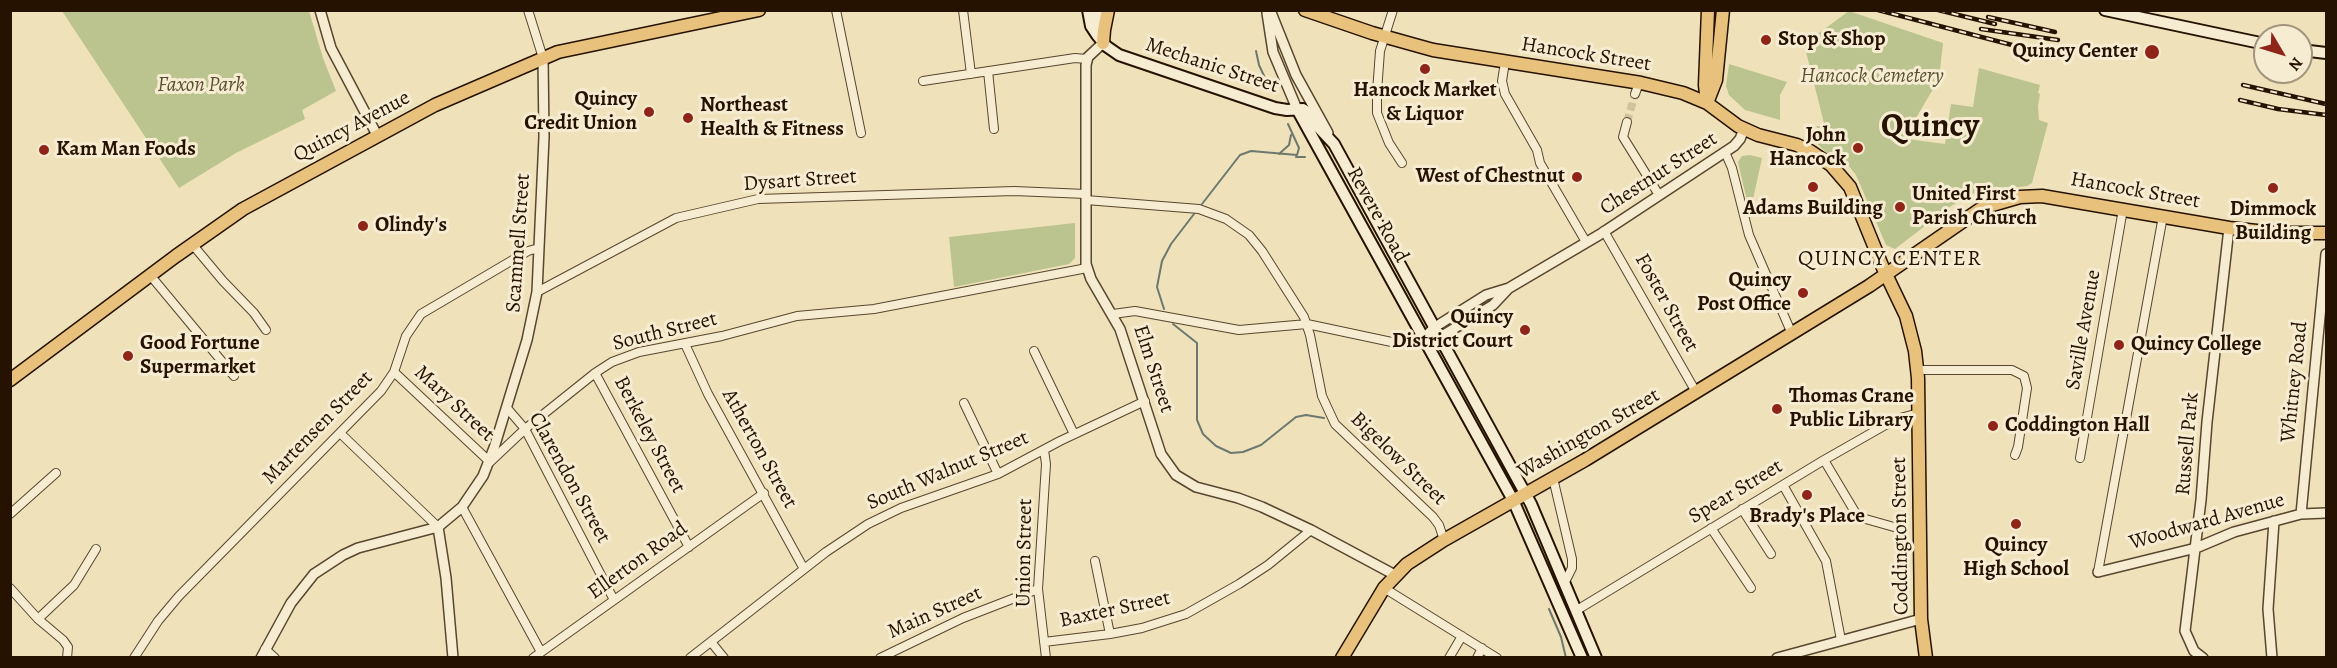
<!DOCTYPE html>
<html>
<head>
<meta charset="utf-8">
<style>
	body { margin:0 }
	#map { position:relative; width:2337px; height:668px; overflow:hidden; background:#efe2ba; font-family:Alegreya,serif }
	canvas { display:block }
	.frame { position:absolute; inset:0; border:12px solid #261200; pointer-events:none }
	.north { position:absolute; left:2253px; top:24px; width:60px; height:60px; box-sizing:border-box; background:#f5ecd2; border:2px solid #a2957e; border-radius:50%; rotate:128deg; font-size:16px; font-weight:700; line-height:24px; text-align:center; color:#261200 }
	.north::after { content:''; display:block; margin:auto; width:21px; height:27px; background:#8f2418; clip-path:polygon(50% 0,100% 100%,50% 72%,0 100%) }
</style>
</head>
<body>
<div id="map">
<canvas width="2337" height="668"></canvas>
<div class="frame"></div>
<div class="north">N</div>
</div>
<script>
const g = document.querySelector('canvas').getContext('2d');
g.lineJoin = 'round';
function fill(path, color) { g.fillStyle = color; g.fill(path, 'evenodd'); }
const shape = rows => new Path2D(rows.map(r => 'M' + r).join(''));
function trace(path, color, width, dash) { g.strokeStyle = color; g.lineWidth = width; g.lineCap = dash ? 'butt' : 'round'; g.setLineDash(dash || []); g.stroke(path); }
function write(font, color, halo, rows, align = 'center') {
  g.font = font + ' Alegreya,serif'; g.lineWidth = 6; g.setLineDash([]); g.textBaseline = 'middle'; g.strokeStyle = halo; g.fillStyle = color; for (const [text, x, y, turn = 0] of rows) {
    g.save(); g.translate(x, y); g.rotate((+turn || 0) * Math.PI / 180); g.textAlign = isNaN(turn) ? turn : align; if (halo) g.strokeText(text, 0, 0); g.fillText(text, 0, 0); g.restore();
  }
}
fill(shape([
	[62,11,309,11,323,58,336,91,302,110,305,119,236,153,179,188],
	[1849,11,1943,43,1939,79,1907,133,1907,139,1945,144,1951,104,1973,107,1979,68,2040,85,2038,93,2040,94,2038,106,2039,120,2048,123,2032,183,2027,186,2003,189,1998,188,1988,190,1988,187,1982,189,1951,206,1895,249,1886,245,1856,175,1848,165,1847,168,1841,162,1837,162,1814,141,1817,126,1825,127,1804,44],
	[1729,64,1787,82,1780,95,1780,120,1745,110,1729,95,1726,86],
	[1750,155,1762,158,1752,204,1748,205,1738,162,1742,156],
	[1075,223,1075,258,1069,264,954,287,949,237]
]), '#bbc38e');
trace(shape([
	[1256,51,1259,65,1272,93],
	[1279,154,1289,145,1291,135],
	[1296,157,1305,157],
	[1202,204,1240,155,1251,151,1297,155,1299,148,1288,124],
	[1164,309,1157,287,1162,261,1171,244,1194,214],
	[1173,324,1197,343,1197,420,1203,434,1216,446,1231,453,1243,452,1261,445,1296,417,1306,415,1324,418],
	[1549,609,1561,637,1566,658]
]), '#6d786e', 2);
trace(shape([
	[1627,122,1635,94]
]), '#d1c39e', 8, [8, 4]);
const minor = shape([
	[528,10,543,58],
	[836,10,861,133],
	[963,10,971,74],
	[1393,10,1380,51,1377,92,1377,113,1389,143,1402,163],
	[1505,62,1502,81,1505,94,1537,150,1540,163,1586,242],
	[988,71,994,129],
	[923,81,1075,58,1087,59],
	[1635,94,1639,83],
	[1627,122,1623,137,1659,195],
	[1725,152,1732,168,1749,235,1792,334],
	[1086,200,1199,209,1226,219,1249,235,1262,251,1304,317,1310,335,1322,396,1335,424,1433,517,1439,525,1444,540],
	[1604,231,1696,392],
	[192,244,223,281,254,313,266,330],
	[150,275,234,376],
	[537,292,676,218,758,199,1014,191,1086,194],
	[1113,314,1135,311,1239,330,1307,324,1401,344,1423,339],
	[685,344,708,394,804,569],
	[1034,351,1074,434],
	[1918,370,2012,370,2024,376,2027,388,2018,447,2015,455],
	[394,372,490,462,525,429,595,373,612,362,639,352,722,336,797,316,874,309,1087,268],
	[595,373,689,547],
	[964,403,998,474],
	[507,408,525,429,614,600],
	[340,433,438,527],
	[1044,450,1046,464,1038,589,1046,658],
	[2080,458,2123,209],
	[1824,460,1855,512,1862,518,1894,527],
	[1553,478,1572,559,1572,568,1565,582],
	[1783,485,1826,561,1841,640],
	[462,507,541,652],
	[1742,509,1771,554],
	[10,514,56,473],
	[1711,528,1751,588],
	[1095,561,1110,634],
	[2098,572,2163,216],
	[10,588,38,619,63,640,68,647,67,658],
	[1384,588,1497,658],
	[1577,610,1824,460,1896,419,1919,413],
	[38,619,74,585,96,549],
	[711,642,724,658],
	[1044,642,1110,634,1142,628,1186,614,1239,584,1268,565,1311,530],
	[265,649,275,658],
	[134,658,158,621,179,596,381,391,394,372,406,336,421,314,528,251,539,248],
	[533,658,764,493],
	[690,658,826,552,868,524,901,508,998,474,1060,441,1145,401],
	[880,658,963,618,1038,589],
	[1449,658,1462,636],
	[1477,658,1482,648]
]);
const tertiary = shape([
	[320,10,331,48,377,135],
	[1270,10,1296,75,1328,133],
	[1267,13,1273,52,1297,109],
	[1103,43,1088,57,1086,65,1086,264,1091,279,1120,329,1161,454,1176,475,1196,487,1238,498,1262,507,1311,530,1395,575],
	[1423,339,1440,337,1493,305,1509,288,1599,235,1734,146,1740,139,1744,129],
	[1423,339,1435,327,1486,295,1509,288],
	[2301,514,2326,254],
	[438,527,446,578,453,658],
	[2098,572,2196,548,2234,532,2301,514,2326,513],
	[261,658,291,603,314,574,343,555,358,548,438,527,462,507,483,476,494,448,527,340,537,292,544,137,543,58],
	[1777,658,1921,619],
	[2203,658,2194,651,2185,631,2201,500,2207,422,2229,228],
	[2272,658,2268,609,2274,521]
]);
const secondary = shape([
	[1088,10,1091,26,1097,35,1106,46,1119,55,1275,108,1287,110,1303,109,1310,114,1319,128,1334,144,1531,504,1596,658],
	[1098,10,1101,37],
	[2105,10,2265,44],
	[2301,50,2326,53],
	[1297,109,1513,500,1582,658]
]);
const primary = shape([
	[1305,10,1372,33,1433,50,1641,83,1683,93,1707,103,1738,126,1758,135,1797,145,1810,151,1831,165,1850,187,1883,268,1906,316,1915,351,1918,378,1921,619,1926,658],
	[1103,43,1104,30,1108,10],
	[1707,102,1705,85,1708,10],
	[1707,103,1716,80,1723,10],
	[10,380,176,256,243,209,435,105,558,52,759,10],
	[1342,658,1384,588,1407,564,1444,540,1585,460,1869,286,1982,208,2020,197,2042,196,2229,228,2275,233,2326,233]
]);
trace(minor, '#58462e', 10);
trace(tertiary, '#58462e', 12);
trace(secondary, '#261200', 14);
trace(primary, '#261200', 15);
trace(minor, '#f5ecd2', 8);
trace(tertiary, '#f5ecd2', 9);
trace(secondary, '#f5ecd2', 10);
trace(primary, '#e8c17d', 12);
const rail = shape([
	[1878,10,2058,57],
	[1938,10,1995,24],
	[1988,17,2055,32],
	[1981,29,2058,40],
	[2243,85,2326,104],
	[2240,100,2278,109,2326,115]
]);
trace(rail, '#261200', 4.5);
trace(rail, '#f5ecd2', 2, [7]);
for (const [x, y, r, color] of [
	[1766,40,6,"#8f2418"],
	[2152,52,8,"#8f2418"],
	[1425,69,6,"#8f2418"],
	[649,112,6,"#8f2418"],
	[688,118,6,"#8f2418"],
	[1858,148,6,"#8f2418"],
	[44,150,6,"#8f2418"],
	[1577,177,6,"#8f2418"],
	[1813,187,6,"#8f2418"],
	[2273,188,6,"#8f2418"],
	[1900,207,6,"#8f2418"],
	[363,226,6,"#8f2418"],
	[1803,293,6,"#8f2418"],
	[1525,330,6,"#8f2418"],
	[2119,345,6,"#8f2418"],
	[128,356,6,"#8f2418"],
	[1777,409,6,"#8f2418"],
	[1993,426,6,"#8f2418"],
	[1807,495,6,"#8f2418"],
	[2016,524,6,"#8f2418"]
]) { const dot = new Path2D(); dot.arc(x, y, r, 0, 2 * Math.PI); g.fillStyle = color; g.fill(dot); trace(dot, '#f5ecd2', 2); }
write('bold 21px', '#261200', '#f5ecd2', [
	["Stop & Shop",1778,40],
	["Quincy Center",2138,52,"right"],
	["Hancock Market",1425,91,"center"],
	["& Liquor",1425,115,"center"],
	["Quincy",637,100,"right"],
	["Credit Union",637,124,"right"],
	["Northeast",700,106],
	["Health & Fitness",700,130],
	["John",1846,136,"right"],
	["Hancock",1846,160,"right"],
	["Kam Man Foods",56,150],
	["West of Chestnut",1565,177,"right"],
	["United First",1912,195],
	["Parish Church",1912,219],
	["Adams Building",1813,209,"center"],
	["Dimmock",2273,210,"center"],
	["Building",2273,234,"center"],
	["Olindy's",375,226],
	["Quincy",1791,281,"right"],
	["Post Office",1791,305,"right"],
	["Quincy",1513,318,"right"],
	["District Court",1513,342,"right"],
	["Good Fortune",140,344],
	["Supermarket",140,368],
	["Quincy College",2131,345],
	["Thomas Crane",1789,397],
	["Public Library",1789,421],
	["Coddington Hall",2005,426],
	["Brady's Place",1807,517,"center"],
	["Quincy",2016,546,"center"],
	["High School",2016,570,"center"]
], 'left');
write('21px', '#261200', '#f5ecd2', [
	["Hancock Street",1586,55,9],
	["Mechanic Street",1212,66,18],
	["Quincy Avenue",352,127,-28],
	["Chestnut Street",1659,174,-33],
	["Dysart Street",800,181,-4],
	["Hancock Street",2135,191,10],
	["Revere Road",1377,215,61],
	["Scammell Street",519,243,-86],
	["Foster Street",1666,303,61],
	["Saville Avenue",2084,330,-80],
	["South Street",665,332,-14],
	["Elm Street",1153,369,72],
	["Whitney Road",2295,382,-84],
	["Mary Street",454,404,43],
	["Martensen Street",318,428,-46],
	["Washington Street",1589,434,-30],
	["Berkeley Street",649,435,62],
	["Russell Park",2188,444,-85],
	["Atherton Street",759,449,61],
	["Bigelow Street",1398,459,44],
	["South Walnut Street",948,471,-23],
	["Clarendon Street",569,478,61],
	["Spear Street",1736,492,-31],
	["Woodward Avenue",2207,522,-16],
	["Coddington Street",1901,536,-91],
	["Union Street",1025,553,-89],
	["Ellerton Road",638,561,-36],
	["Baxter Street",1115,610,-12],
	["Main Street",935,613,-24]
]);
write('italic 21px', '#5a5032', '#f5ecd2', [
	["Hancock Cemetery",1872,77],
	["Faxon Park",201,86]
]);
g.letterSpacing = '1.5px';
write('22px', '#261200', '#f5ecd2', [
	["QUINCY CENTER",1890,260]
]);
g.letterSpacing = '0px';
write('bold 33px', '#261200', '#f5ecd2', [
	["Quincy",1930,128]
]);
</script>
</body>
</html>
